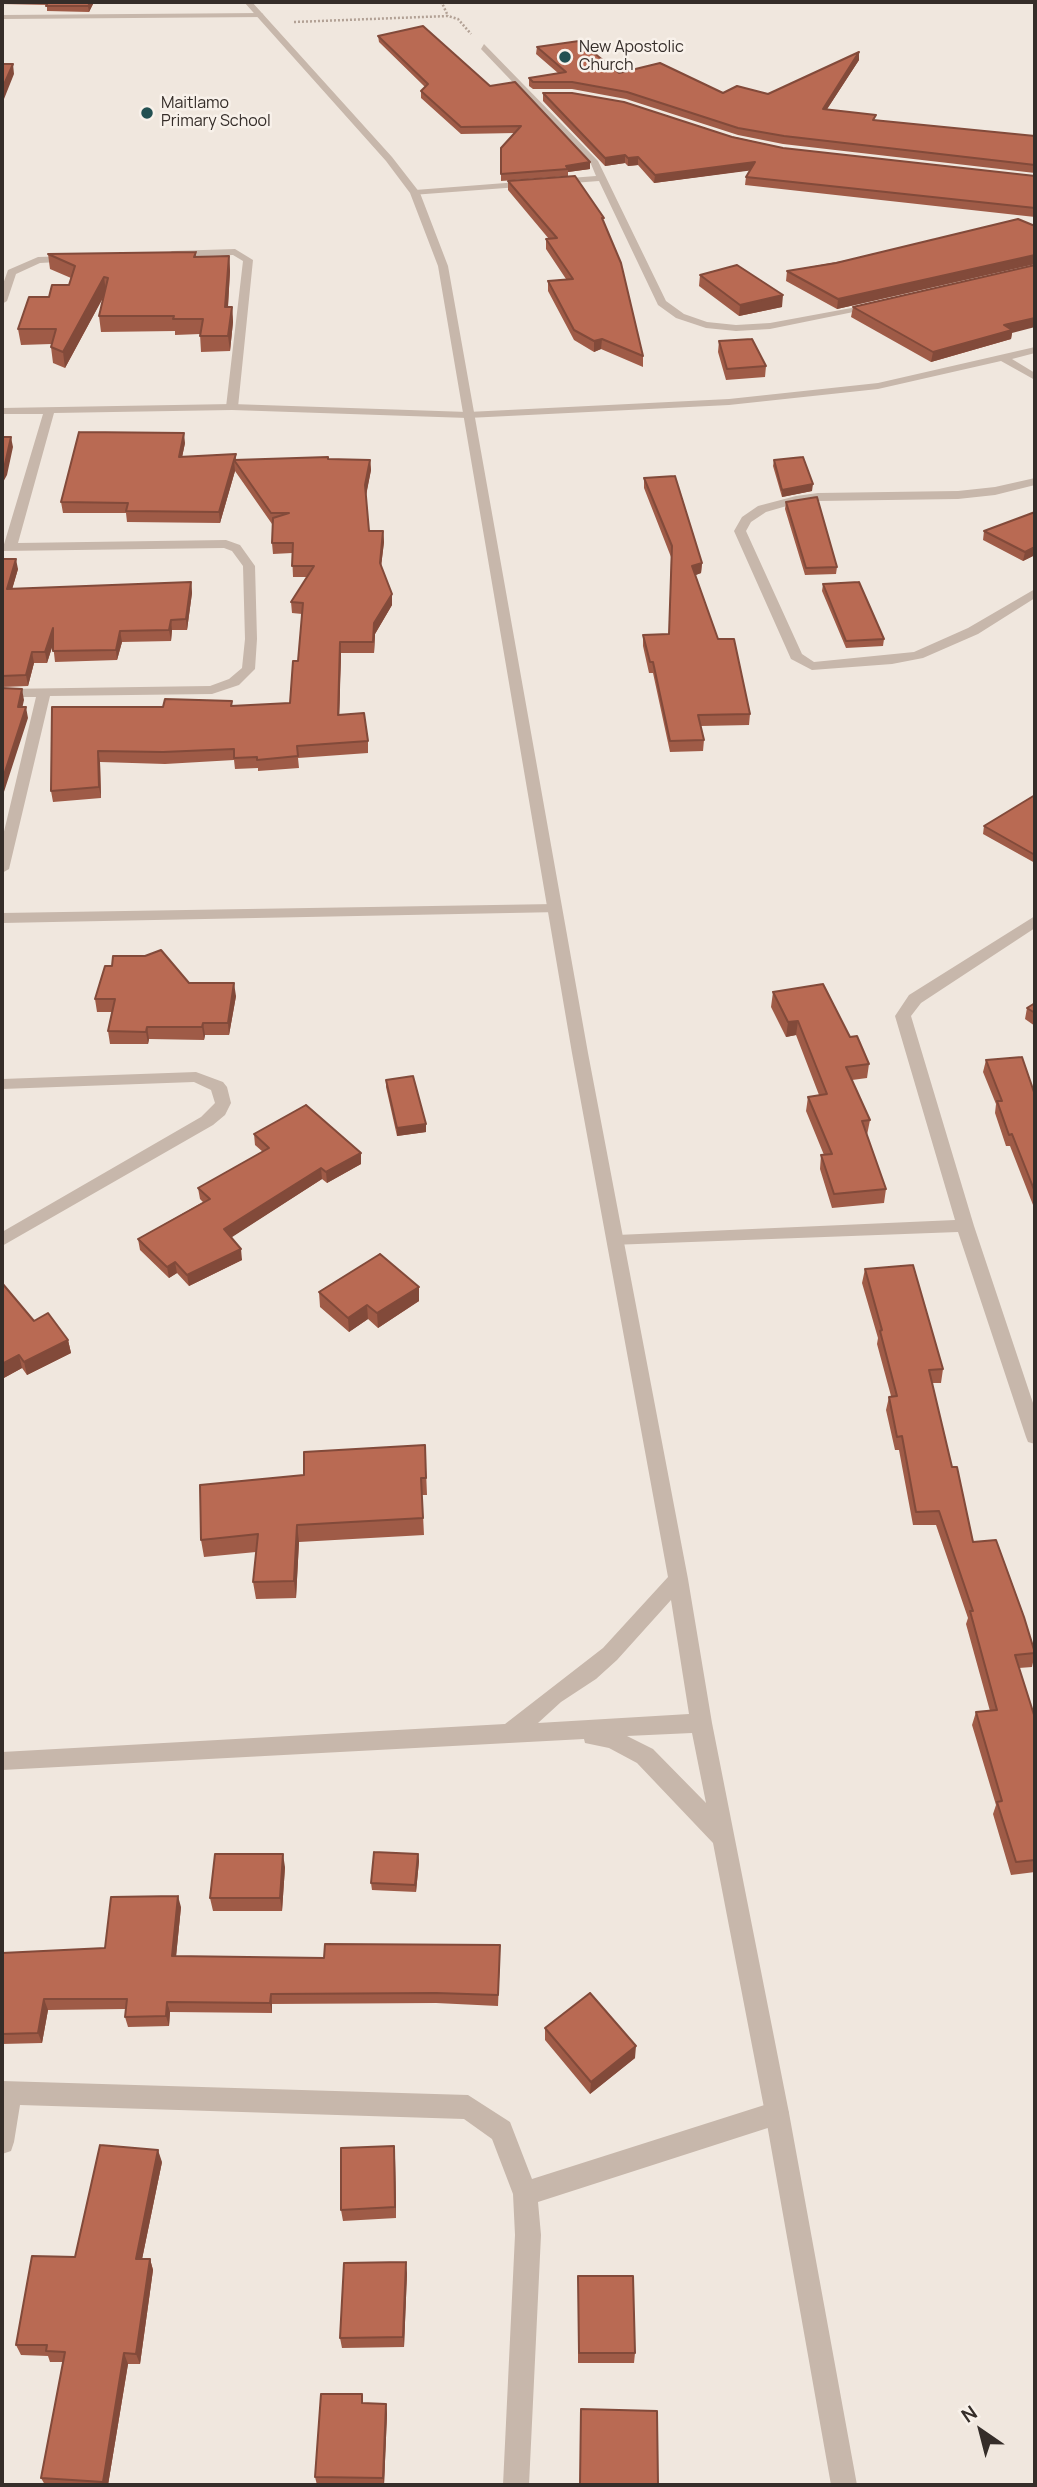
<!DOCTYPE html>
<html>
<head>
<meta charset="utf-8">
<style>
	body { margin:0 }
	#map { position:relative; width:1037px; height:2487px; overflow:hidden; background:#f0e7de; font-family:Manrope,sans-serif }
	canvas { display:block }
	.frame { position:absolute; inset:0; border:4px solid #352d29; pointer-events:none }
	.north { position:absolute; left:946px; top:2396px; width:70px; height:70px; -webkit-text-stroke:5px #f8f1ea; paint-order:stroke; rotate:325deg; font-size:19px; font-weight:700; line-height:28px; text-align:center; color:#352d29 }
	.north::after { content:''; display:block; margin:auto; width:24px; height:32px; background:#352d29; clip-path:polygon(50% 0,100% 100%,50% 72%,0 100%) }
</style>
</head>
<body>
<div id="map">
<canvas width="1037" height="2487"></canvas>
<div class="frame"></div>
<div class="north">N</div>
</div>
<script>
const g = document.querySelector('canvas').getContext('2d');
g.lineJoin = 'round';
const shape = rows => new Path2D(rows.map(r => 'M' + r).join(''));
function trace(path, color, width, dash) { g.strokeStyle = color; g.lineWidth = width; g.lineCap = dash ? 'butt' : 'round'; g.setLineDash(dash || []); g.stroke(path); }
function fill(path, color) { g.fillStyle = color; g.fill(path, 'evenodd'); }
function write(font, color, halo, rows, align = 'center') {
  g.font = font + ' Manrope,sans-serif'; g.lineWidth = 5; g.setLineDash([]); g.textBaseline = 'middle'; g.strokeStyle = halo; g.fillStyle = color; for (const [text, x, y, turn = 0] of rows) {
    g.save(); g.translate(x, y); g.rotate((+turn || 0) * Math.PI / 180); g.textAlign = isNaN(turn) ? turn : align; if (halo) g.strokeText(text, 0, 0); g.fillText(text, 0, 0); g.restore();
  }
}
trace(shape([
	[436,2,442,3,448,16],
	[294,22,448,16,458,19,471,34]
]), '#b2a195', 2.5, [2, 2]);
fill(shape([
	[235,249,253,260,238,407,232,410,226,407,243,261,233,255,172,257,167,254,172,251,235,249],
	[70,256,75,259,74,261,40,263,16,274,7,301,2,304,2,287,8,270,38,257,70,256]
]), '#c7b7ab');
fill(shape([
	[262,13,265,17,2,19,2,15,262,13],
	[484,44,598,161,666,301,684,314,707,322,736,325,770,323,873,304,878,307,770,329,736,331,706,328,676,318,658,305,599,181,412,195,412,191,415,190,596,176,591,164,481,49,484,44],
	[1035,347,1035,353,1012,359,1035,373,1035,380,1001,361,878,389,729,405,468,418,232,410,54,413,18,543,226,540,240,545,255,566,257,639,255,669,239,685,212,694,50,696,9,869,2,873,2,840,36,697,2,697,2,689,210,686,229,679,242,668,245,639,243,566,232,551,224,548,2,551,43,414,2,414,2,408,232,404,468,412,729,399,878,383,1035,347],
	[1035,478,1035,485,995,495,958,499,818,501,797,503,766,512,751,522,746,531,802,654,814,662,914,652,968,628,1035,589,1035,598,978,634,923,658,892,664,812,670,791,659,734,531,742,517,758,506,796,496,818,493,958,491,995,487,1035,478],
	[555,904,560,906,562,909,560,912,2,923,2,913,555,904],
	[1035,916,1035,928,921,1003,911,1016,974,1226,1035,1409,1035,1444,1028,1442,1026,1437,958,1232,611,1245,608,1241,611,1237,617,1235,955,1220,895,1016,909,995,1035,916],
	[196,1072,223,1082,227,1087,231,1103,225,1115,213,1125,2,1246,2,1232,201,1117,215,1103,211,1090,194,1082,2,1089,2,1079,196,1072],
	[2,2081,468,2095,510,2122,532,2179,777,2101,786,2105,789,2113,786,2121,777,2125,538,2202,541,2235,529,2485,503,2485,515,2235,513,2194,492,2139,464,2119,20,2105,14,2142,11,2151,2,2154,2,2081]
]), '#c7b7ab');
fill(shape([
	[244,2,252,2,392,157,420,193,448,266,588,1053,688,1579,712,1723,789,2113,857,2485,831,2485,765,2113,713,1843,637,1763,609,1748,585,1743,584,1739,2,1770,2,1752,505,1724,603,1648,668,1577,572,1053,438,266,410,193,386,161,244,2],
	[671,1600,689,1714,538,1723,561,1702,596,1679,617,1660,671,1600],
	[692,1733,706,1803,653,1749,627,1736,692,1733]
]), '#c7b7ab');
fill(shape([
	[2,2,94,2,89,12,47,11,47,5,2,4],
	[378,36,490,86,590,162,590,169,568,172,568,176,501,181,501,148,515,133,461,134,421,98,421,91,425,87,379,42],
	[537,47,619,73,723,93,768,94,859,52,859,60,827,109,875,121,1035,136,1035,173,783,144,738,135,626,99,572,89,533,89,529,86,529,78,558,73,536,54],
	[543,93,783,148,1035,176,1035,217,745,185,746,177,750,170,654,183,638,165,628,166,625,163,605,166,543,101],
	[508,181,604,223,643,356,643,367,601,349,594,352,574,340,548,291,548,281,566,279,546,249,546,239,549,239,508,190],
	[1035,226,1035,264,837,309,786,281,787,271],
	[196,252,196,257,229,256,230,271,228,307,232,307,233,322,230,351,201,352,200,334,175,335,175,331,101,332,99,316,104,296,65,368,53,363,51,347,51,344,21,345,18,329,49,297,69,285,71,278,50,269,48,254],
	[700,275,782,307,739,316,699,286],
	[853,307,1012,333,1011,339,931,362,851,317],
	[719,341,766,366,765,377,726,380,718,352],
	[185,443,182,457,236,454,236,459,328,459,370,460,371,470,366,494,369,531,383,531,384,542,381,567,392,605,375,634,374,653,341,653,339,715,368,741,368,753,298,758,299,768,258,771,258,768,235,769,234,760,165,764,100,762,101,798,53,802,51,791,52,707,232,706,290,703,298,661,302,614,292,613,291,602,307,577,293,577,292,553,273,554,272,543,273,524,272,524,235,471,220,523,127,522,126,513,63,513,61,502],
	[774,460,812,491,782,497,773,466],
	[644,478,702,563,701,573,695,575,718,639,750,714,749,725,701,726,704,740,703,751,670,752,653,673,649,673,643,646,643,635,669,634,671,557,644,488],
	[786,502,837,567,836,574,805,575,785,509],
	[1035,512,1035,555,1023,561,983,540,984,531],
	[2,559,18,569,12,589,191,582,192,593,187,630,172,630,171,641,122,642,117,660,55,662,53,644,47,663,34,663,28,686,2,687],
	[823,584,884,639,883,646,846,648,822,591],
	[1035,795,1035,863,983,834,984,826],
	[189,983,236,996,229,1035,205,1035,204,1040,149,1039,148,1044,110,1044,108,1031,112,1012,97,1012,95,999],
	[773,992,850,1037,869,1064,867,1078,852,1080,870,1120,867,1135,886,1189,884,1203,832,1208,820,1169,821,1155,824,1155,806,1111,808,1097,819,1095,796,1035,786,1037,771,1007],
	[1035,1003,1035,1026,1025,1019,1027,1008],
	[986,1060,1035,1095,1035,1210,1010,1146,1006,1146,995,1113,996,1104,983,1072],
	[386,1080,426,1132,397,1136,386,1087],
	[254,1134,361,1153,361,1164,327,1183,322,1179,231,1237,242,1260,189,1286,177,1273,169,1278,140,1250,138,1239,203,1202,200,1199,198,1188,263,1152,255,1145],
	[865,1269,943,1369,941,1383,932,1383,952,1467,973,1542,1035,1653,1032,1667,1019,1668,1035,1718,1035,1872,1011,1875,993,1814,996,1805,972,1725,976,1712,990,1711,966,1624,968,1618,936,1525,913,1525,899,1450,895,1450,886,1410,889,1397,891,1396,877,1344,878,1338,862,1283],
	[419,1287,419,1301,378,1328,368,1319,349,1332,320,1307,319,1292],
	[34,1321,68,1340,71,1353,27,1375,22,1368,2,1379],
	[425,1445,427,1495,422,1495,424,1535,299,1542,296,1598,256,1599,253,1582,256,1552,204,1557,201,1540,304,1475],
	[418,1854,419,1861,416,1892,372,1890,371,1883],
	[285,1867,282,1911,213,1911,210,1898],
	[181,1907,176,1956,324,1958,500,1956,498,2006,436,2003,272,2004,272,2013,170,2012,169,2026,128,2027,125,2017,126,2009,48,2010,42,2043,2,2044,2,1953,105,1948],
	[545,2028,635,2058,590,2094,545,2040],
	[395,2158,396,2218,343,2221,341,2210],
	[162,2162,142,2259,150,2259,153,2270,140,2364,128,2364,108,2485,45,2485,41,2478,63,2362,50,2362,48,2356,21,2355,16,2345,75,2257],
	[407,2273,404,2347,342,2348,340,2338],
	[578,2276,635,2353,634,2363,578,2363],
	[364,2403,386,2404,387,2414,384,2485,317,2485,315,2477]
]), '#9f5b47');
fill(shape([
	[91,2,94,2,89,12,88,6],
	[859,52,859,60,822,117,823,109],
	[13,64,14,74,2,104,2,89],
	[625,155,625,163,605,166,605,158],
	[638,157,638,165,628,166,628,158],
	[590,162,590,169,568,172,568,169,566,166],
	[755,162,754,170,654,183,655,175],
	[1035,255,1035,264,837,309,838,299],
	[229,256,230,271,227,322,225,307],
	[104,277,106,292,65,368,63,352],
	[783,295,782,307,739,316,740,305],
	[232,307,233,322,230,351,228,336],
	[1035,318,1035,327,1012,333,1011,339,931,362,933,352,1004,325],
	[602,339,601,349,594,352,594,341],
	[184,433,185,443,180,467,179,457],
	[11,437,13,447,7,475,2,484,2,470],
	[234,460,235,471,220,523,219,512],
	[370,460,371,470,366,496,365,485],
	[813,484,812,491,782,497,782,490],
	[383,531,384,542,380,574,380,563],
	[1035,547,1035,555,1023,561,1025,552],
	[16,559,18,569,9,600,7,589],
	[702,563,701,573,691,577,692,566],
	[191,582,192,593,187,630,186,619],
	[392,594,392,605,375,634,374,653,374,623],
	[171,620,172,630,171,641,169,630],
	[53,628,55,638,47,663,45,652],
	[120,631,122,642,117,660,116,650],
	[340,642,341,653,339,726,338,715],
	[32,652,34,663,28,686,26,675],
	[22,689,24,700,20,718,18,707],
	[26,707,28,718,2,798,2,781],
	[98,751,100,762,101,798,99,787],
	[234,983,236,996,229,1035,228,1023],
	[798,1021,796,1035,786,1037,788,1022],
	[203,1023,205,1035,204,1040,202,1027],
	[147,1027,149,1039,148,1044,146,1032],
	[426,1124,426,1132,397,1136,397,1128],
	[361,1153,361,1164,327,1183,326,1172],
	[321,1168,322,1179,226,1241,224,1229],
	[241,1249,242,1260,189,1286,187,1275],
	[175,1262,177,1273,169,1278,167,1267],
	[419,1287,419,1301,378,1328,377,1313],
	[367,1305,368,1319,349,1332,348,1318],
	[68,1340,71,1353,27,1375,24,1362],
	[19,1355,22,1368,2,1379,2,1364],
	[297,1525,299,1542,296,1598,294,1581],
	[283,1854,285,1867,282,1911,280,1898],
	[418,1854,419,1861,416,1892,415,1885],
	[178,1896,181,1907,175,1967,172,1956],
	[271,1994,272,2004,272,2013,270,2003],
	[44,1999,48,2010,42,2043,38,2033],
	[167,2002,170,2012,169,2026,166,2016],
	[636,2046,635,2058,590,2094,591,2082],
	[394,2146,395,2158,396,2218,395,2207],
	[158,2150,162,2162,140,2269,136,2259],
	[150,2259,153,2270,140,2364,136,2354],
	[406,2262,407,2273,404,2347,403,2337],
	[124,2353,128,2364,108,2485,104,2485,103,2482],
	[386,2404,387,2414,384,2485,383,2478]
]), '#824a3a');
const building = shape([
	[48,2,91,2,88,6,46,6,48,2],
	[423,26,490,86,515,82,590,162,566,166,568,169,501,174,501,148,521,126,461,127,421,91,428,84,378,36,423,26],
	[579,41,619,73,660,63,723,93,737,86,768,94,859,52,823,109,876,115,873,120,1035,136,1035,165,784,136,738,128,627,92,572,82,533,82,529,78,566,72,537,47,579,41],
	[2,64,13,64,2,89,2,64],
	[543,93,572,93,624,102,732,137,783,148,1035,176,1035,208,746,177,755,162,655,175,638,157,628,158,625,155,605,158,543,93],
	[575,176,604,218,602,218,621,263,643,356,602,339,594,341,574,330,548,281,573,279,546,239,557,238,508,181,575,176],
	[1018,219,1035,226,1035,255,838,299,787,271,836,263,1018,219],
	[196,252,194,257,229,256,225,307,232,307,228,336,200,336,203,319,173,319,174,316,99,316,108,278,104,277,63,352,51,347,56,329,18,329,29,297,49,297,52,285,69,285,75,266,48,254,196,252],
	[737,265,783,295,740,305,700,275,737,265],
	[1035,265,1035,304,1034,304,1035,305,1035,318,1004,325,1012,330,933,352,853,307,1035,265],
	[752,339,766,366,727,369,719,341,752,339],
	[79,432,184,433,179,457,236,454,234,460,328,457,328,459,370,460,365,485,369,531,383,531,380,563,392,594,374,623,373,642,340,642,338,715,364,713,368,741,297,746,298,756,257,760,257,757,234,758,234,749,163,752,98,751,99,787,51,791,52,707,163,707,165,699,232,701,231,706,290,703,293,661,298,661,303,603,291,602,314,566,292,566,293,543,272,543,273,518,289,513,271,513,234,460,219,512,126,511,128,503,61,502,79,432],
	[2,437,11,437,5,464,2,470,2,437],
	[803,457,813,484,782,490,774,460,803,457],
	[675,476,702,563,692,566,718,639,734,639,750,714,698,715,704,740,670,741,653,662,650,662,643,635,669,634,672,546,644,478,675,476],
	[817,497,837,567,806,568,786,502,817,497],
	[1035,512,1035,547,1025,552,984,531,1035,512],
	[2,559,16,559,7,589,191,582,186,619,171,620,169,630,120,631,116,650,53,651,53,628,45,652,32,652,26,675,2,676,2,559],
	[859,582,884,639,846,641,823,584,859,582],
	[2,688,22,689,18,707,26,707,2,781,2,688],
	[1035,795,1035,855,984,826,1035,795],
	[161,950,189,983,234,983,228,1023,203,1023,202,1027,147,1027,146,1032,108,1031,115,999,95,999,105,966,112,966,113,956,145,956,161,950],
	[823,984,850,1037,857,1036,869,1064,846,1067,870,1120,862,1121,886,1189,834,1194,821,1155,832,1154,808,1097,827,1094,798,1021,788,1022,773,992,823,984],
	[1035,1003,1035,1013,1027,1008,1035,1003],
	[1022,1057,1035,1095,1035,1192,1012,1134,1009,1135,997,1101,1002,1101,986,1060,1022,1057],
	[413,1076,426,1124,397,1128,386,1080,413,1076],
	[306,1105,361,1153,326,1172,321,1168,224,1229,241,1249,187,1275,175,1262,167,1267,138,1239,210,1199,198,1188,269,1148,254,1134,306,1105],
	[380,1254,419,1287,377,1313,367,1305,348,1318,319,1292,380,1254],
	[913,1265,943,1369,929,1370,952,1467,957,1467,973,1542,996,1540,1024,1617,1035,1653,1015,1655,1035,1718,1035,1860,1016,1862,997,1802,1002,1801,976,1712,997,1710,970,1611,973,1611,939,1511,916,1512,902,1436,897,1437,889,1397,897,1396,880,1331,882,1330,865,1269,913,1265],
	[2,1283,34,1321,48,1313,68,1340,24,1362,19,1355,2,1364,2,1283],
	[425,1445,426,1478,421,1478,423,1518,297,1525,294,1581,253,1582,258,1534,201,1540,200,1485,304,1475,304,1452,425,1445],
	[374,1852,418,1854,415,1885,371,1883,374,1852],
	[215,1854,283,1854,280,1898,210,1898,215,1854],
	[178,1896,172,1956,324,1958,325,1944,500,1945,498,1995,436,1993,271,1994,270,2003,167,2002,166,2016,125,2017,127,1999,44,1999,38,2033,2,2034,2,1953,105,1948,111,1897,178,1896],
	[590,1993,636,2046,591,2082,545,2028,590,1993],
	[100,2145,158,2150,136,2259,150,2259,136,2354,124,2353,103,2482,41,2478,65,2352,46,2351,47,2345,16,2345,32,2256,75,2257,100,2145],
	[394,2146,395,2207,341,2210,341,2148,394,2146],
	[406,2262,403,2337,340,2338,344,2263,406,2262],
	[578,2276,633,2276,635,2353,579,2353,578,2276],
	[321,2394,362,2394,362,2403,386,2404,383,2478,315,2477,321,2394],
	[581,2409,657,2411,658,2485,580,2485,581,2409]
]);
fill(building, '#b96a53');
trace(building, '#824a3a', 2);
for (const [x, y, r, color] of [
	[565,57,7,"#235052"],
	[147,113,7,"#235052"]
]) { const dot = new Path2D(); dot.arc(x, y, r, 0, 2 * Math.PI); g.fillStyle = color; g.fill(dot); trace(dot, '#f8f1ea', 2.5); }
write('16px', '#352d29', '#f8f1ea', [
	["New Apostolic",579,48],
	["Church",579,66],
	["Maitlamo",161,104],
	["Primary School",161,122]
], 'left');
</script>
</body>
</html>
